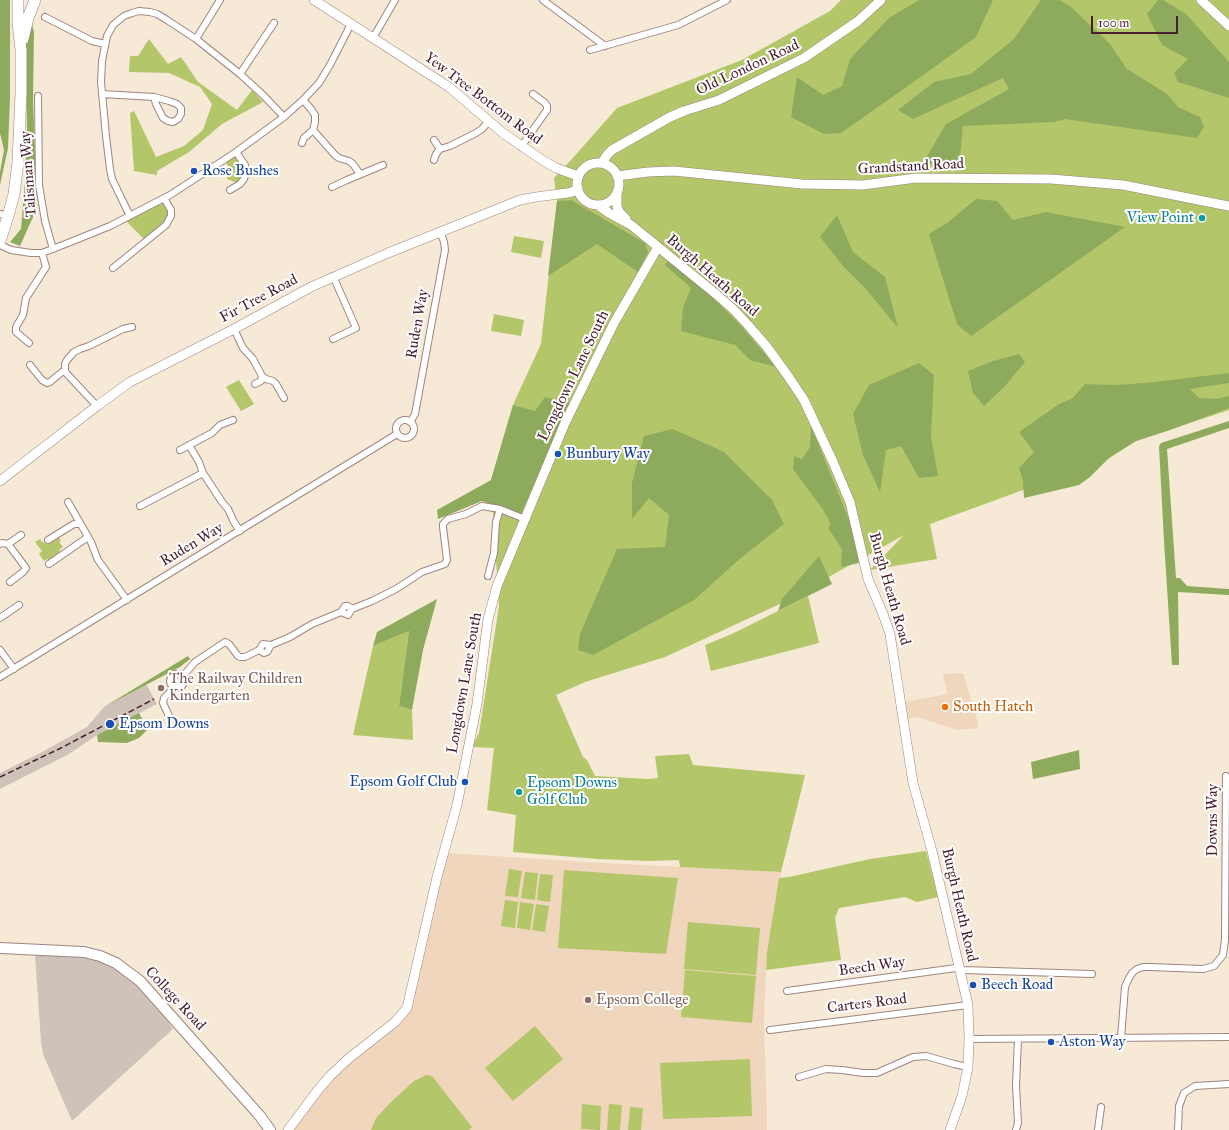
<!DOCTYPE html>
<html>
<head>
<meta charset="utf-8">
<style>
	body { margin:0 }
	#map { position:relative; width:1229px; height:1130px; overflow:hidden; background:#f6e9d5; font-family:"IM FELL Great Primer",serif }
	canvas { display:block }
	.scale { position:absolute; left:1091px; top:16px; width:87px; height:18px; box-sizing:border-box; border:2px solid #4a1f2b; border-top:0; padding-left:5px; font-size:12px; line-height:14px; white-space:nowrap; color:#4a1f2b; -webkit-text-stroke:3px #fff; paint-order:stroke }
</style>
</head>
<body>
<div id="map">
<canvas width="1229" height="1130"></canvas>
<div class="scale">100 m</div>
</div>
<script>
const g = document.querySelector('canvas').getContext('2d');
g.lineJoin = 'round';
function fill(path, color) { g.fillStyle = color; g.fill(path, 'evenodd'); }
const shape = rows => new Path2D(rows.map(r => 'M' + r).join(''));
function trace(path, color, width, dash) { g.strokeStyle = color; g.lineWidth = width; g.lineCap = dash ? 'butt' : 'round'; g.setLineDash(dash || []); g.stroke(path); }
function write(font, color, halo, rows, align = 'center') {
  g.font = font + ' "IM FELL Great Primer",serif'; g.lineWidth = 4; g.setLineDash([]); g.textBaseline = 'middle'; g.strokeStyle = halo; g.fillStyle = color; for (const [text, x, y, turn = 0] of rows) {
    g.save(); g.translate(x, y); g.rotate((+turn || 0) * Math.PI / 180); g.textAlign = isNaN(turn) ? turn : align; if (halo) g.strokeText(text, 0, 0); g.fillText(text, 0, 0); g.restore();
  }
}
fill(shape([
	[963,673,978,722,978,728,957,730,917,717,907,719,905,702,947,694,943,674],
	[447,853,603,863,781,872,767,952,766,970,764,1025,767,1114,767,1130,294,1130,336,1072,409,1014]
]), '#f0d6bc');
fill(shape([
	[146,684,157,704,97,735,69,754,0,789,0,773,42,752,87,727,104,707],
	[35,954,80,957,92,959,108,964,123,973,147,993,158,1007,173,1029,72,1121,43,1054,41,1042]
]), '#cec2b9');
fill(shape([
	[841,0,1229,0,1229,410,1136,441,1108,459,930,524,937,559,870,570,904,535,782,603,665,657,585,682,556,695,583,757,587,760,595,776,648,779,658,778,655,756,689,754,693,765,805,775,781,872,680,867,679,860,649,861,598,859,513,852,516,815,487,810,494,748,472,747,479,733,499,606,491,480,513,405,541,344,557,201,554,178,572,159,617,108,742,60,830,11],
	[149,39,168,64,181,57,198,82,237,110,252,90,263,102,222,124,189,152,157,171,157,175,134,171,130,113,134,111,156,157,184,146,203,130,212,104,200,87,169,73,129,72,130,56,138,56],
	[236,152,245,165,240,184,227,179,228,166,225,160],
	[164,198,171,216,146,241,124,219],
	[514,236,544,241,541,258,511,252],
	[494,314,524,320,521,336,491,331],
	[239,380,254,404,241,411,226,387],
	[59,538,61,541,59,542,63,547,59,550,61,554,50,561,47,559,44,561,39,554,42,551,35,542,40,539,42,542,49,544],
	[808,596,819,643,711,671,705,645,732,634],
	[409,631,399,706,412,710,413,740,353,735,373,646],
	[926,851,938,897,917,902,905,897,839,908,835,918,841,960,766,970,767,952,779,878,789,877,870,859],
	[509,869,522,871,518,897,505,896],
	[564,870,678,878,666,954,558,948],
	[525,872,538,873,535,900,521,898],
	[540,874,553,875,550,902,537,900],
	[505,900,518,902,515,928,501,926],
	[520,902,534,904,530,930,517,928],
	[536,904,549,906,545,932,532,930],
	[688,922,760,928,756,975,684,969],
	[685,970,756,976,752,1023,681,1017],
	[535,1026,563,1059,513,1101,485,1068],
	[750,1059,752,1116,663,1119,660,1063],
	[426,1075,432,1076,472,1127,469,1130,371,1130,376,1118,391,1102,414,1081],
	[582,1104,601,1106,600,1130,581,1129],
	[609,1104,622,1105,620,1130,607,1130],
	[630,1107,643,1108,641,1130,628,1130]
]), '#b3c669');
fill(shape([
	[0,0,10,0,10,97,8,148,0,185,0,172,4,150,0,133],
	[919,0,993,0,976,37,922,76,841,133,824,134,791,117,797,77,823,95,842,86,850,59,889,18],
	[1041,0,1059,0,1070,6,1110,44,1127,69,1167,94,1178,107,1200,117,1204,127,1197,138,1065,119,1054,122,963,126,959,166,923,163,946,124,1009,89,1003,78,913,119,898,110,934,82,971,74,1014,39],
	[1158,0,1163,0,1186,14,1229,62,1229,98,1178,82,1174,73,1188,59,1162,45,1147,14],
	[31,21,34,32,33,99,37,208,20,246,10,242,21,229,25,180,27,127,25,46],
	[976,199,997,201,1013,220,1046,212,1125,227,971,336,957,324,929,234,947,223],
	[571,200,645,243,648,252,638,272,597,244,548,276,557,201],
	[837,215,853,252,885,277,898,328,866,289,844,267,820,237],
	[668,260,712,297,742,327,776,367,750,360,735,345,681,331,683,308,691,288,665,265],
	[1019,354,1025,362,1005,386,984,406,973,393,968,371,993,361],
	[919,363,934,375,931,436,938,476,919,478,901,446,886,450,880,492,863,455,853,414,869,385],
	[1229,373,1229,383,1190,389,1199,398,1217,399,1229,396,1229,408,1170,430,1136,441,1110,457,1090,477,1079,485,1024,498,1023,480,1019,468,1034,452,1019,432,1059,404,1073,398,1085,384,1115,385,1146,383],
	[545,397,571,403,523,509,521,515,482,501,438,519,437,510,491,480,513,405,535,411],
	[1229,421,1229,428,1167,449,1176,578,1180,578,1187,586,1229,589,1229,595,1178,592,1179,665,1172,665,1164,541,1159,446,1161,443],
	[811,426,856,537,859,563,841,567,842,549,828,528,831,524,822,508,793,469,794,456,802,459,810,447],
	[673,429,724,452,772,500,784,524,742,557,694,600,593,655,578,650,580,634,617,549,665,547,669,515,649,498,632,519,632,483,644,436],
	[819,556,832,584,778,611,782,599],
	[437,599,423,650,412,710,399,706,409,631,373,646,377,632],
	[188,656,190,659,180,667,104,707],
	[139,713,148,729,139,738,127,743,98,742,97,735],
	[1079,750,1080,769,1033,779,1031,762]
]), '#8eab5d');
const street = shape([
	[543,0,605,46],
	[45,17,92,41,105,44],
	[373,38,395,0],
	[196,39,220,0],
	[590,50,678,25,727,0],
	[240,74,274,23],
	[102,94,154,97,169,101,177,104,181,108,181,114,178,119,173,122,168,121,163,118,156,104,154,97],
	[38,96,39,185,45,221,53,249],
	[313,130,335,155,339,158,349,161,353,164,360,174],
	[434,140,440,149,450,146,476,133,482,129,489,121],
	[302,143,304,138,313,130,315,122,315,115,311,109,303,100],
	[521,147,547,110,547,106,545,103,533,94],
	[434,160,436,154,440,149],
	[332,187,347,180,383,165],
	[230,190,240,184,244,179,246,171,245,165,236,152],
	[0,214,8,216],
	[130,216,112,179,110,169,106,136,101,82,102,61,107,36,113,25,124,16,132,13,139,11,150,12,157,14,167,20,196,39,240,74,263,95,284,117],
	[0,245,11,250,31,253,42,253,68,243,110,226,170,195,236,152,284,117,303,100,319,83,330,65,351,24],
	[113,268,166,225,171,216,171,210,164,198],
	[333,276,356,328,333,339],
	[234,329,243,348,253,359,262,376,266,379,273,381,276,384,284,398],
	[29,343,16,332,16,327,23,315,26,298,46,267,42,253],
	[30,365,42,380,47,383,50,382,62,372,65,371],
	[255,384,261,381,262,376],
	[97,406,67,374,65,371,65,364,67,360,74,352,80,349,89,346,123,329,132,327],
	'396 429a9 9 0 1 1 18 0a9 9 0 1 1-18 0Z',
	[410,422,415,414,445,250,444,242,440,231],
	[189,445,199,462,203,473],
	[180,450,212,433,220,425,233,420],
	[68,502,91,542,98,560,127,600],
	[140,506,203,473,222,502,228,509,234,522,240,531],
	[48,540,74,524,80,524],
	[0,544,2,543,8,544,21,535],
	[8,544,26,568,23,572,10,582],
	[49,564,88,537],
	[488,576,494,553,496,522,500,509],
	[341,612,348,615,352,609,372,601,396,589,422,572,445,564,447,560,443,527,443,524,448,519,466,514,482,506,500,509,525,519],
	[0,618,19,605],
	[0,650,14,669],
	[259,650,264,653,267,652,271,645,290,637,312,624,341,612,345,606,348,606,352,609],
	'170 681a7 7 0 1 1 14 0a7 7 0 1 1-14 0Z',
	[183,676,195,662,225,642,229,644,238,656,240,657,245,657,259,650,263,644,271,645],
	[0,677,397,434],
	[169,716,163,703,164,698,174,688],
	[787,991,956,968,963,970,1092,974],
	[770,1030,968,1005],
	[1121,1038,1125,987,1128,980,1132,973,1137,969,1143,967,1149,967,1203,969,1214,966,1223,955,1225,940,1226,776],
	[969,1039,1229,1037],
	[799,1077,826,1069,842,1070,863,1073,877,1073,913,1057,926,1056,954,1064,968,1067],
	[1016,1130,1018,1123,1016,1085,1018,1039],
	[1098,1130,1101,1107],
	[1178,1130,1179,1106,1184,1093,1195,1086,1229,1084]
]);
const secondary = shape([
	[314,0,449,87,503,133,542,160,556,168,578,176],
	[1201,0,1229,26],
	[602,163,607,155,612,150,670,117,684,111,719,100,804,58,858,21,881,0],
	'577 184a21 21 0 1 1 42 0a21 21 0 1 1-42 0Z',
	[617,176,648,172,674,171,802,184,863,185,916,178,1051,179,1123,185,1229,206],
	[617,193,617,207,620,213,626,219],
	[598,205,609,213,631,225,668,255,716,294,734,310,748,325,767,347,788,376,804,400,833,462,850,502,868,579,883,614,890,634,913,783,932,851,968,1005,969,1039,968,1067,962,1096,950,1130],
	[0,481,97,406,130,382,234,329,311,287,388,253,520,200,536,197,567,193,572,192,578,188],
	[288,1130,318,1090,330,1076,348,1059,395,1022,407,1008,437,877,457,805,477,704,488,619,497,586,565,423,614,323,658,247]
]);
const primary = shape([
	[0,948,84,952,100,956,116,963,140,981,260,1116,270,1130]
]);
const highway = shape([
	[23,39,28,18,35,0],
	[0,241,8,216,14,194,18,162,21,93,21,50,18,23,18,0]
]);
trace(street, '#a08480', 8);
trace(secondary, '#a08480', 10);
trace(primary, '#a08480', 12);
trace(highway, '#a08480', 12);
trace(street, '#fff', 6);
trace(secondary, '#fff', 9);
trace(primary, '#fff', 10);
trace(highway, '#fff', 11);
trace(shape([
	[0,777,61,748,154,699]
]), '#4a1f2b', 1.5, [6, 3]);
for (const [x, y, r, color] of [
	[194,171,4,"#1a4fb4"],
	[1202,218,4,"#0f9aa8"],
	[558,454,4,"#1a4fb4"],
	[161,688,4,"#8d6e63"],
	[945,707,4,"#e8710a"],
	[110,724,5,"#1a4fb4"],
	[465,782,4,"#1a4fb4"],
	[519,792,4,"#0f9aa8"],
	[973,985,4,"#1a4fb4"],
	[588,1000,4,"#8d6e63"],
	[1051,1042,4,"#1a4fb4"]
]) { const dot = new Path2D(); dot.arc(x, y, r, 0, 2 * Math.PI); g.fillStyle = color; g.fill(dot); trace(dot, '#fff', 1.5); }
write('15px', '#4a1f2b', '#fff', [
	["Old London Road",748,68,-25],
	["Yew Tree Bottom Road",483,99,37],
	["Grandstand Road",911,167,-3],
	["Talisman Way",29,174,-94],
	["Burgh Heath Road",712,276,41],
	["Fir Tree Road",259,299,-28],
	["Ruden Way",418,324,-80],
	["Longdown Lane South",574,376,-64],
	["Ruden Way",192,545,-31],
	["Burgh Heath Road",889,589,74],
	["Longdown Lane South",465,683,-80],
	["Downs Way",1213,820,-90],
	["Burgh Heath Road",959,905,77],
	["Beech Way",872,967,-8],
	["College Road",175,999,47],
	["Carters Road",867,1004,-7]
]);
write('15px', '#164399', '#fff', [
	["Rose Bushes",202,171],
	["Bunbury Way",566,454],
	["Epsom Downs",119,724],
	["Epsom Golf Club",457,782,"right"],
	["Beech Road",981,985],
	["Aston Way",1059,1042]
], 'left');
write('15px', '#0d838f', '#fff', [
	["View Point",1194,218],
	["Epsom Downs",527,783,"left"],
	["Golf Club",527,800,"left"]
], 'right');
write('15px', '#785e54', '#fff', [
	["The Railway Children",169,679],
	["Kindergarten",169,696],
	["Epsom College",596,1000]
], 'left');
write('15px', '#c56008', '#fff', [
	["South Hatch",953,707]
], 'left');
</script>
</body>
</html>
